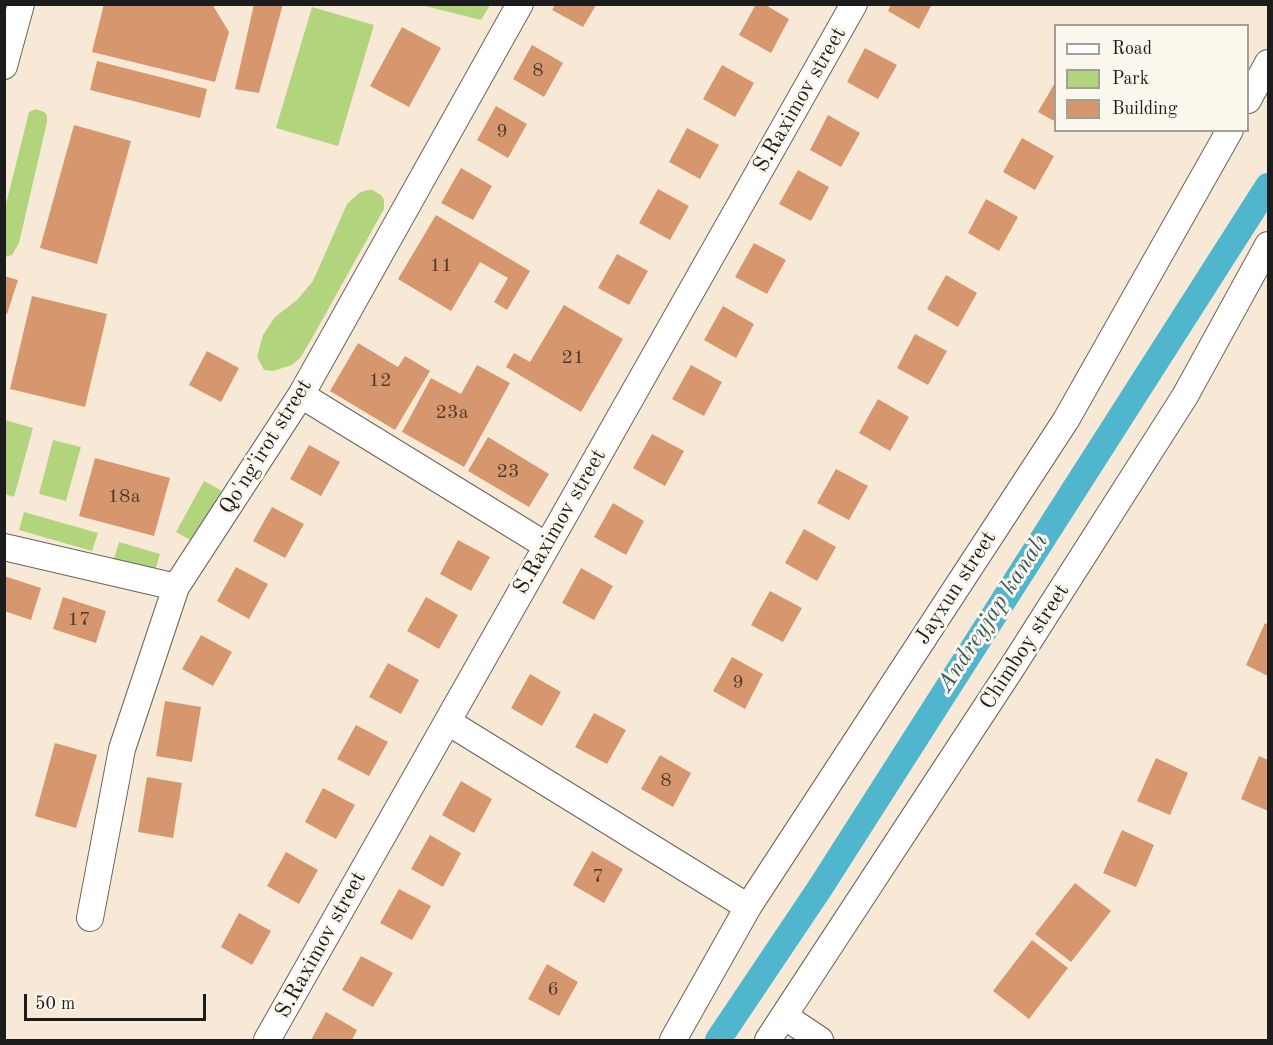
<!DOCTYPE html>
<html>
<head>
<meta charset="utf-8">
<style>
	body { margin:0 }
	#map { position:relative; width:1273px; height:1045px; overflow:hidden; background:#f8e9d6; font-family:"Old Standard TT",serif }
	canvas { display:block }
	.frame { position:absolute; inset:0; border:6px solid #1c1c1c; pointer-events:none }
	.legend { position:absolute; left:1054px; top:24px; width:195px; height:108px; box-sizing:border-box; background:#fbf7ec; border:2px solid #a29f99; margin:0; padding:8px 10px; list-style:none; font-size:18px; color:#1c1c1c }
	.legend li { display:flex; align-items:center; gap:12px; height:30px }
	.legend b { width:30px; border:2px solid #a29f99 }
	.scale { position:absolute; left:24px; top:994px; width:182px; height:27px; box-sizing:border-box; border:3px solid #1c1c1c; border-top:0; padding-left:8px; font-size:18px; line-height:21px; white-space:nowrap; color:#1c1c1c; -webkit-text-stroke:4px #fbf7ec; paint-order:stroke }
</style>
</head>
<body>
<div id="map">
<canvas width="1273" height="1045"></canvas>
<div class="frame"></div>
<ul class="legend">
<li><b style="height:8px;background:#fff"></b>Road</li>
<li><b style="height:16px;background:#b2d47d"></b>Park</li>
<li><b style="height:16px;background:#d7976e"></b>Building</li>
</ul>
<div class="scale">50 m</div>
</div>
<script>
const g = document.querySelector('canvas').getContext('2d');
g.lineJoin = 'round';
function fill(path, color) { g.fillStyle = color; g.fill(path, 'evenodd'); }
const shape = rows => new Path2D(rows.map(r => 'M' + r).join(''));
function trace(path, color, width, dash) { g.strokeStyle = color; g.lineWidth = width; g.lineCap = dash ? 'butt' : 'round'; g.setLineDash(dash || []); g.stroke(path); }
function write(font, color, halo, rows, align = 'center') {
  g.font = font + ' "Old Standard TT",serif'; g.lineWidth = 6; g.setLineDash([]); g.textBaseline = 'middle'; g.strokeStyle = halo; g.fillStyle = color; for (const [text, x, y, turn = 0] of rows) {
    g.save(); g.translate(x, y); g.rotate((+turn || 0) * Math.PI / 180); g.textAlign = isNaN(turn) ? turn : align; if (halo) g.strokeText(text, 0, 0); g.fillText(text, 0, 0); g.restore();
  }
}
fill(shape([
	[421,5,490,4,490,5,481,20],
	[312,7,374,25,338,146,276,128],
	[36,109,44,112,47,115,47,122,19,243,12,255,5,257,5,208,29,112],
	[367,190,373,190,382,196,384,200,384,209,311,340,300,358,292,365,273,371,264,370,257,357,263,335,275,317,297,300,313,281,347,204,359,193],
	[5,420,33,428,14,497,5,494],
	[53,440,81,447,66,501,39,494],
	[204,481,222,491,194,542,176,532],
	[24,512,98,533,92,551,19,530],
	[119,542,160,554,155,571,114,559]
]), '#b2d47d');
trace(shape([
	[718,1040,820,888,1268,186]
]), '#4fb6ce', 26);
fill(shape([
	[104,4,212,4,229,32,215,82,92,52],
	[254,4,283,4,259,93,235,89],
	[756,4,764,4,789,19,771,53,739,35],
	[891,4,932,4,919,29,888,11],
	[555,5,596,5,583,27,552,10],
	[402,27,441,48,409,107,370,86],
	[532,45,563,63,544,97,513,79],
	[865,48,897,65,878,99,847,82],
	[97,61,207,89,200,118,90,90],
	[722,65,754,83,735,117,703,99],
	[1056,81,1056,122,1038,112],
	[496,106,527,124,508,158,477,140],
	[828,115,860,133,841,167,810,150],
	[74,125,131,141,97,264,40,248],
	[687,128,719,145,700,179,669,162],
	[1022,138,1054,156,1035,190,1003,172],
	[461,168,492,186,473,220,441,203],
	[798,170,829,187,811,221,779,204],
	[658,189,689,206,670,240,639,223],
	[986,199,1018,217,999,251,968,233],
	[436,215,530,271,507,310,494,302,508,278,480,262,451,311,398,279],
	[754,243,786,260,767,294,735,277],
	[617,254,648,271,629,305,598,288],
	[946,275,977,293,958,327,927,309],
	[4,276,18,280,7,314,4,313],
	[32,296,107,314,85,407,10,389],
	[564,305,623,339,581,412,506,367,514,353,530,362],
	[723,306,754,324,736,358,704,340],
	[915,334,947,351,928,385,897,368],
	[358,343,398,367,405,356,430,371,395,430,330,391],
	[207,351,239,368,221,402,189,385],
	[477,365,510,383,464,467,402,432,431,378,461,394],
	[691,365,722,382,704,416,672,399],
	[878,399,909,417,890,451,859,433],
	[652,434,684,451,665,486,633,468],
	[488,437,549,474,529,507,468,471],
	[309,445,340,462,321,496,290,479],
	[95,458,170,478,154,536,79,516],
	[836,469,868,486,849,520,817,503],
	[613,503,644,521,626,555,594,537],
	[272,507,304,524,285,558,253,541],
	[804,529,836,547,817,581,785,563],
	[458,540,490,557,471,591,440,574],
	[236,567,268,584,249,619,217,601],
	[581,568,613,586,594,620,562,603],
	[4,576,41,588,31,620,4,611],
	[770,591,802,608,783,642,751,625],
	[63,597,106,611,96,643,53,629],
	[426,597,458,615,439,649,407,631],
	[1265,623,1268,625,1268,676,1246,665],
	[201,635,232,652,213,686,182,669],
	[732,657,763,674,745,709,713,691],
	[388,663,419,680,401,714,369,697],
	[530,674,561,692,542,726,511,708],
	[165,701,201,707,192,762,156,756],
	[594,713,626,730,607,764,575,747],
	[356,725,388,742,369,776,337,759],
	[55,743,97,755,76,828,35,816],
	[660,755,691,773,673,807,641,789],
	[1259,756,1268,760,1268,811,1241,799],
	[1156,758,1188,773,1170,815,1137,801],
	[147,777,182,783,173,838,138,832],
	[461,781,492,799,474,833,442,815],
	[323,788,355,805,336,839,305,822],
	[1122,830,1154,845,1136,887,1103,873],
	[430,835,461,853,443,887,411,869],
	[592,851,623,869,604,903,573,885],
	[286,852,318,870,299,904,267,886],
	[1075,883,1111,911,1071,962,1035,934],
	[399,889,431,906,412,940,380,923],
	[239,913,271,931,252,965,221,947],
	[1032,940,1068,968,1029,1019,993,991],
	[361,956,393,973,373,1007,342,990],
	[547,964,578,982,559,1016,528,999],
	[326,1012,357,1030,352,1040,311,1040]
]), '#d7976e');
const minor = shape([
	[4,66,21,4],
	[1248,100,1268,63],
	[301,395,547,546],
	[4,547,176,587],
	[448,722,748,907],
	[90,918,122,749,176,587,301,395,520,4],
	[784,1016,820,1040],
	[267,1040,854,4],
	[673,1040,748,907,1066,420,1230,130],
	[768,1040,1011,669,1185,396,1268,245]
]);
trace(minor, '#69645d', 28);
trace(minor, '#fff', 26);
write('20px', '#4b3b30', null, [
	["8",538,71],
	["9",502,132],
	["11",441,266],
	["21",573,358],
	["12",380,381],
	["23a",452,413],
	["23",508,472],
	["18a",124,497],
	["17",79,620],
	["9",738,683],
	["8",666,781],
	["7",598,877],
	["6",553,990]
]);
write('22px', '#1c1c1c', '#fbf7ec', [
	["S.Raximov street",800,100,-60],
	["Qo'ng'irot street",266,447,-58],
	["S.Raximov street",560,522,-60],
	["Jayxun street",956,588,-57],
	["Chimboy street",1025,647,-57],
	["S.Raximov street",321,945,-61]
]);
write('italic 24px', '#305a63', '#fbf7ec', [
	["Andreyjap kanalı",993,613,-57]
]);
</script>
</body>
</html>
